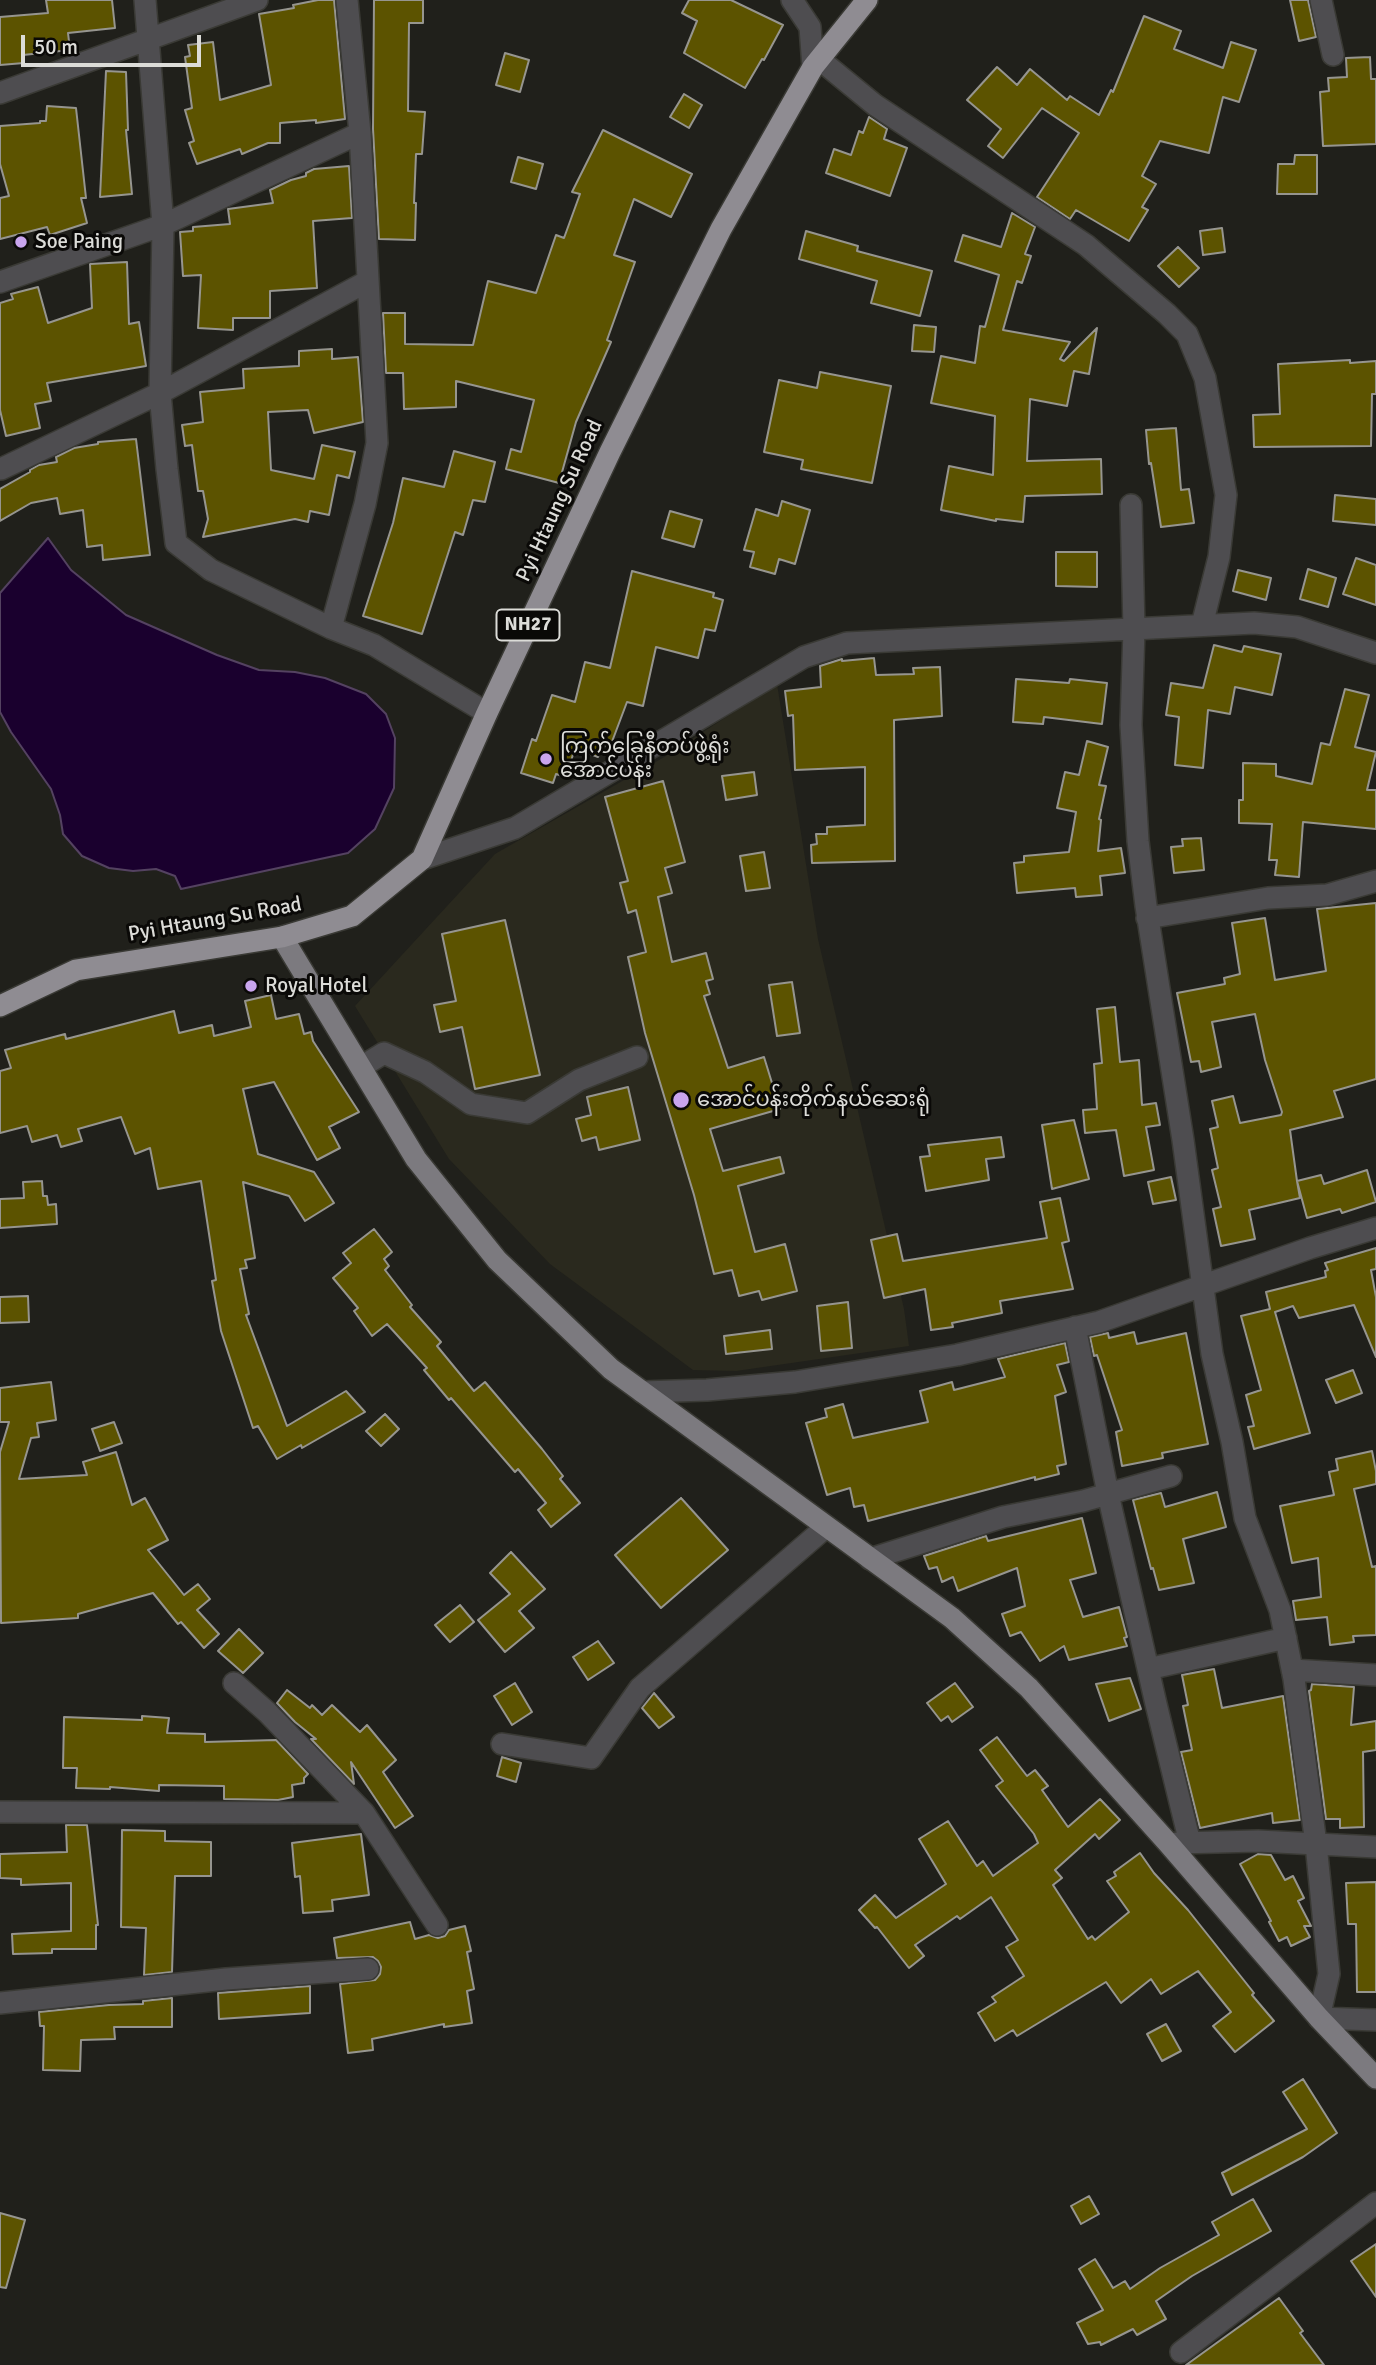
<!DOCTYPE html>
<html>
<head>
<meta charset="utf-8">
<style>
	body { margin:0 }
	#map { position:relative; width:1376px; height:2365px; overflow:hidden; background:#20201b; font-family:Signika,sans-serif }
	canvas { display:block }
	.scale { position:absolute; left:21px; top:35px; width:180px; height:32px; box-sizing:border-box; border:4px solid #dcdcd8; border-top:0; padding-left:9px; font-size:21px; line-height:24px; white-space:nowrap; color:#dcdcd8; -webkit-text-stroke:5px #0a0907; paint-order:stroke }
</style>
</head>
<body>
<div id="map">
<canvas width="1376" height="2365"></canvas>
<div class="scale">50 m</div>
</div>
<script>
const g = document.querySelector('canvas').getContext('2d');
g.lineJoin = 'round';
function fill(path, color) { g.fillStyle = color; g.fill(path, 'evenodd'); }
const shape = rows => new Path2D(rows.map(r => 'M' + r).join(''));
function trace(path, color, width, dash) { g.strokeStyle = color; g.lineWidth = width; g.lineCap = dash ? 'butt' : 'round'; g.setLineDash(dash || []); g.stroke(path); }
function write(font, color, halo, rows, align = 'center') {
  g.font = font + ' Signika,"Noto Sans Myanmar",sans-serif'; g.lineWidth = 6; g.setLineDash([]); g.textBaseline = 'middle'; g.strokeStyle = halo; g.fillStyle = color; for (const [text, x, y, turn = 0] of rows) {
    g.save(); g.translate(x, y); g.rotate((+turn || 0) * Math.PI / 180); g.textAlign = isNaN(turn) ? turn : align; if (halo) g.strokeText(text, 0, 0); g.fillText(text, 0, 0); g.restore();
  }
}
fill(shape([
	[777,684,818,939,904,1309,909,1346,736,1371,693,1370,550,1264,449,1159,355,1006,495,854,666,756]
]), '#2a291e');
const water = shape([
	[48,538,71,570,126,615,217,655,259,670,295,672,325,678,366,694,386,714,395,738,394,788,375,829,348,853,181,889,175,876,156,869,133,871,109,868,82,856,63,834,60,815,51,789,11,732,0,712,0,593,48,538]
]);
fill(water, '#1a002e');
trace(water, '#544261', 2);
const building = shape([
	[46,0,112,0,115,28,68,33,70,50,23,55,24,63,0,65,0,17,48,13,46,0],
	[318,0,334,0,345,119,316,123,316,120,280,123,280,143,268,143,242,154,240,149,197,164,189,143,194,141,185,110,192,108,185,57,190,56,188,45,213,42,220,100,271,85,259,14,294,8,293,5,318,0],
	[374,0,423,0,423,23,409,23,408,111,425,112,422,154,416,154,414,203,416,203,415,240,379,239,373,129,374,0],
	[689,0,731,0,783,25,764,60,762,59,745,88,684,53,697,21,682,13,689,0],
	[1290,0,1308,0,1316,37,1299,41,1290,0],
	[1144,16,1181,31,1174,49,1223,68,1231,42,1256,50,1239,102,1223,97,1209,153,1160,141,1142,176,1156,184,1142,207,1148,210,1129,241,1076,210,1070,219,1037,197,1079,133,1042,108,1003,158,988,146,1001,129,967,100,997,67,1017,85,1030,69,1067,100,1070,96,1099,115,1111,90,1113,92,1144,16],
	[505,53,529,60,520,92,496,85,505,53],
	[1370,57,1371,79,1376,79,1376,144,1323,146,1320,92,1329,91,1328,78,1347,77,1346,58,1370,57],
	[106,71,126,72,128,130,126,130,132,194,100,197,106,71],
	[684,94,702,105,689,128,670,117,684,94],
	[47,106,76,108,86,198,81,198,87,223,50,235,47,227,0,239,0,198,9,196,0,164,0,126,40,123,40,121,46,121,47,106],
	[869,117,887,129,884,139,907,148,890,196,826,173,834,149,851,155,859,131,863,133,869,117],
	[603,130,692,174,671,217,634,199,614,255,635,262,607,340,611,342,576,422,559,483,506,469,511,449,521,452,534,400,456,381,456,407,404,409,403,373,386,373,383,313,405,313,405,344,473,345,488,281,536,293,556,235,564,238,580,194,572,192,603,130],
	[1295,155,1317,155,1317,194,1277,194,1278,164,1294,164,1295,155],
	[518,157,543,164,536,189,511,182,518,157],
	[349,166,352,218,313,221,317,288,270,291,270,318,233,318,233,330,198,328,201,275,183,276,180,232,193,231,193,227,230,224,228,209,273,203,270,190,291,180,306,176,306,173,314,169,349,166],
	[1012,213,1035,227,1025,254,1031,256,1022,283,1017,281,1003,330,1070,342,1060,359,1064,361,1097,328,1089,374,1074,371,1067,406,1030,399,1027,461,1101,459,1102,494,1025,496,1023,522,996,519,996,521,941,510,949,466,993,475,995,416,931,403,941,356,975,363,980,326,985,327,999,275,955,261,963,235,1001,247,1012,213],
	[1222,228,1225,252,1203,255,1200,231,1222,228],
	[806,231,858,246,857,251,932,271,920,316,871,303,877,281,799,259,806,231],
	[1178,247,1199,268,1179,287,1158,266,1178,247],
	[127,262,129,324,139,322,146,366,47,383,51,401,35,404,40,428,6,436,0,410,0,303,13,299,11,294,38,287,48,323,92,308,90,264,127,262],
	[914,325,936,327,934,352,912,351,914,325],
	[332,349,332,359,358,357,363,422,314,433,308,410,268,412,271,470,314,479,322,445,355,452,349,478,337,475,329,515,310,511,308,522,295,519,203,537,208,519,203,491,198,491,192,445,185,446,182,425,203,422,200,392,244,388,243,369,299,366,299,351,332,349],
	[1350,360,1350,363,1376,361,1376,394,1372,394,1371,446,1254,447,1253,415,1280,414,1278,364,1350,360],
	[820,372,891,386,872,483,801,469,803,460,764,452,779,380,817,388,820,372],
	[1176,428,1181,490,1189,489,1194,523,1161,527,1151,463,1149,464,1146,430,1176,428],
	[136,439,150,555,103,560,102,545,87,547,83,510,60,514,57,498,31,503,0,521,0,489,30,472,30,470,39,465,57,462,56,457,74,448,98,444,98,442,136,439],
	[454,451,495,462,485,502,473,500,463,535,455,532,422,634,363,616,393,523,403,478,444,487,454,451],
	[1335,495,1376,499,1376,525,1333,521,1335,495],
	[782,501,810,510,795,564,779,559,775,574,750,567,754,552,744,550,756,509,778,516,782,501],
	[670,511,702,520,694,547,662,538,670,511],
	[1056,552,1097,552,1097,587,1056,586,1056,552],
	[1356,558,1376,565,1376,605,1343,594,1356,558],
	[1308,569,1336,578,1328,607,1300,599,1308,569],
	[1238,570,1271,578,1266,600,1233,591,1238,570],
	[632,571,714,593,713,597,723,600,715,631,705,629,698,658,656,647,643,706,627,702,610,747,602,744,598,757,575,748,566,777,556,774,553,783,521,773,532,739,536,741,552,695,575,702,585,662,610,668,632,571],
	[1214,645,1242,652,1244,646,1281,654,1272,695,1235,687,1230,714,1208,710,1203,768,1175,765,1179,717,1166,715,1171,683,1203,688,1214,645],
	[874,658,876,675,914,674,913,668,940,667,942,716,894,720,895,861,812,863,811,845,817,844,816,834,827,834,827,827,865,825,865,767,795,770,793,715,788,716,785,691,821,687,820,666,842,659,842,661,874,658],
	[1016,679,1069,683,1070,679,1107,683,1102,724,1044,717,1043,724,1013,722,1016,679],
	[1345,689,1369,695,1355,747,1376,752,1367,790,1376,790,1376,829,1303,822,1299,877,1275,875,1277,860,1269,860,1272,824,1239,823,1239,800,1243,800,1243,763,1276,764,1276,776,1312,784,1321,743,1330,745,1345,689],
	[1087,741,1108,747,1099,785,1106,786,1099,819,1101,820,1098,851,1121,848,1125,873,1100,876,1102,895,1076,897,1075,888,1017,893,1014,863,1024,862,1024,856,1069,852,1076,812,1057,808,1065,772,1079,775,1087,741],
	[754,772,757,795,726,800,722,776,754,772],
	[663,781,685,862,665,868,672,893,658,897,672,962,706,953,713,979,706,981,710,994,704,996,728,1068,764,1057,780,1109,710,1129,723,1171,780,1157,784,1173,738,1186,755,1252,785,1244,797,1291,762,1300,759,1291,739,1296,732,1270,714,1274,694,1195,645,1033,628,957,646,952,636,910,628,913,620,883,628,881,605,797,663,781],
	[1201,838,1204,870,1174,873,1171,847,1183,846,1182,839,1201,838],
	[764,852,770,888,746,891,740,856,764,852],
	[1376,903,1376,1079,1334,1091,1343,1117,1290,1130,1297,1181,1321,1175,1324,1184,1367,1170,1376,1202,1342,1213,1340,1209,1307,1218,1297,1181,1300,1198,1249,1210,1255,1239,1221,1246,1213,1209,1221,1207,1212,1170,1218,1168,1210,1129,1218,1127,1212,1101,1233,1096,1240,1123,1281,1115,1282,1112,1265,1060,1255,1014,1212,1022,1221,1067,1201,1072,1199,1061,1191,1062,1177,993,1225,984,1224,978,1240,974,1232,923,1265,918,1275,980,1326,971,1317,909,1376,903],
	[505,920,540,1075,475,1089,462,1027,440,1032,434,1005,456,1001,442,934,505,920],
	[792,982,800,1033,777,1036,769,985,792,982],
	[271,995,276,1019,299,1014,304,1034,311,1032,313,1041,359,1112,329,1127,340,1148,317,1160,274,1082,243,1089,258,1154,314,1172,334,1203,305,1221,289,1196,243,1182,255,1258,245,1260,247,1268,240,1269,249,1314,246,1315,287,1426,346,1391,365,1412,302,1448,301,1445,277,1459,258,1426,253,1428,221,1331,212,1281,216,1280,201,1181,158,1189,150,1148,135,1154,121,1117,78,1129,82,1141,61,1147,57,1135,32,1142,27,1126,0,1133,0,1071,11,1068,5,1050,65,1034,66,1039,174,1011,179,1033,212,1025,214,1036,251,1027,245,1001,271,995],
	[1115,1007,1120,1062,1139,1060,1142,1105,1156,1103,1160,1125,1146,1127,1154,1170,1124,1176,1116,1130,1085,1133,1083,1110,1097,1109,1094,1064,1102,1063,1097,1009,1115,1007],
	[628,1087,640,1140,599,1150,596,1137,582,1141,576,1119,591,1115,587,1097,628,1087],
	[1074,1120,1089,1179,1052,1189,1042,1125,1074,1120],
	[1001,1137,1004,1157,986,1159,989,1180,926,1191,920,1157,930,1156,928,1145,1001,1137],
	[1171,1177,1176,1200,1153,1204,1148,1182,1171,1177],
	[42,1181,43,1196,47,1196,48,1205,56,1204,57,1224,0,1228,0,1199,24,1198,23,1182,42,1181],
	[1060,1198,1069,1241,1062,1243,1073,1289,1000,1301,1002,1313,952,1323,953,1327,931,1330,925,1289,884,1298,871,1240,897,1234,903,1261,1047,1238,1040,1202,1060,1198],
	[374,1229,392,1252,384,1259,389,1266,385,1270,412,1305,410,1307,441,1342,437,1346,474,1391,485,1382,542,1449,563,1476,560,1479,580,1503,551,1527,538,1510,546,1503,518,1469,515,1472,451,1398,449,1400,424,1370,427,1368,387,1324,372,1336,354,1311,358,1308,333,1278,351,1263,343,1253,374,1229],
	[1376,1248,1376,1269,1371,1270,1376,1297,1376,1357,1354,1305,1299,1318,1293,1306,1275,1312,1310,1433,1254,1449,1248,1427,1254,1426,1246,1395,1261,1390,1241,1316,1270,1309,1266,1292,1326,1277,1325,1271,1328,1270,1325,1263,1376,1248],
	[28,1296,29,1322,0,1323,0,1297,28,1296],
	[848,1302,852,1348,821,1351,817,1306,848,1302],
	[770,1330,772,1349,726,1354,724,1336,770,1330],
	[1134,1332,1137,1344,1186,1333,1208,1444,1162,1453,1163,1458,1122,1466,1116,1432,1122,1430,1097,1355,1094,1356,1090,1337,1108,1333,1109,1338,1134,1332],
	[1065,1343,1069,1362,1057,1365,1066,1392,1055,1396,1066,1464,1057,1466,1059,1474,1035,1480,1035,1477,868,1521,864,1505,854,1507,850,1488,827,1495,806,1423,827,1417,825,1409,843,1404,853,1438,928,1422,920,1391,952,1382,954,1390,1005,1377,998,1359,1065,1343],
	[1353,1370,1362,1393,1336,1403,1326,1380,1353,1370],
	[51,1382,56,1420,37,1423,39,1437,31,1438,19,1479,87,1475,83,1462,116,1452,132,1505,145,1498,168,1540,148,1550,184,1595,198,1584,210,1599,197,1610,219,1634,204,1648,181,1622,178,1624,153,1593,78,1614,78,1618,1,1623,0,1452,9,1422,0,1422,0,1388,51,1382],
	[385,1414,399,1429,381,1446,366,1431,385,1414],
	[114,1422,122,1443,100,1451,92,1429,114,1422],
	[1372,1451,1376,1471,1376,1484,1354,1489,1372,1567,1376,1566,1376,1635,1353,1636,1354,1642,1330,1645,1327,1617,1296,1620,1293,1601,1321,1597,1318,1558,1292,1563,1280,1506,1334,1495,1329,1472,1338,1470,1336,1459,1372,1451],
	[1217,1492,1226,1527,1183,1539,1194,1583,1159,1590,1153,1568,1151,1569,1133,1500,1161,1493,1165,1507,1217,1492],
	[681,1498,728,1550,661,1608,615,1555,681,1498],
	[1082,1518,1096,1573,1070,1580,1083,1617,1119,1607,1127,1637,1124,1638,1127,1646,1069,1660,1064,1646,1040,1661,1021,1632,1010,1636,1002,1614,1025,1606,1017,1568,958,1591,953,1577,942,1582,937,1567,929,1569,924,1556,986,1536,988,1541,1082,1518],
	[511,1552,545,1589,519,1611,534,1628,505,1652,478,1620,510,1594,490,1573,511,1552],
	[460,1605,474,1622,450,1642,435,1625,460,1605],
	[239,1629,263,1653,243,1673,218,1651,239,1629],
	[598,1641,614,1663,588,1680,573,1657,598,1641],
	[1214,1669,1222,1708,1283,1696,1300,1820,1273,1823,1272,1813,1200,1828,1181,1752,1192,1750,1183,1706,1188,1705,1182,1675,1214,1669],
	[1130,1678,1141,1709,1109,1721,1096,1684,1130,1678],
	[515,1683,532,1712,512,1725,494,1696,515,1683],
	[955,1683,973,1707,952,1722,948,1716,941,1721,927,1703,955,1683],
	[1312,1684,1354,1687,1351,1725,1376,1721,1376,1750,1363,1752,1364,1827,1340,1828,1340,1819,1326,1819,1309,1691,1311,1690,1312,1684],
	[287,1690,310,1708,312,1705,322,1715,332,1705,360,1732,367,1725,396,1760,383,1772,413,1816,395,1828,351,1762,354,1784,311,1739,316,1739,295,1722,277,1703,287,1690],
	[654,1693,674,1717,659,1728,642,1708,654,1693],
	[142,1716,169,1718,167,1733,205,1734,205,1742,276,1740,308,1774,304,1778,304,1783,292,1785,293,1797,278,1800,224,1799,224,1786,159,1785,159,1791,110,1787,110,1789,76,1788,77,1768,63,1768,64,1717,142,1720,142,1716],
	[997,1737,1027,1776,1035,1770,1048,1786,1042,1790,1068,1827,1100,1799,1120,1820,1099,1839,1095,1834,1055,1870,1062,1878,1053,1885,1088,1939,1092,1936,1095,1940,1129,1912,1107,1881,1116,1876,1114,1872,1140,1853,1154,1873,1188,1910,1254,1993,1252,1995,1274,2021,1235,2052,1213,2026,1231,2012,1198,1971,1161,1994,1151,1979,1121,2003,1106,1982,1017,2036,1013,2030,995,2041,978,2013,996,2002,992,1997,1024,1976,1006,1947,1018,1940,991,1897,960,1919,957,1916,915,1945,924,1956,909,1968,877,1927,875,1928,859,1910,875,1895,896,1918,946,1884,919,1839,948,1821,977,1866,983,1861,993,1876,1038,1843,1034,1834,996,1786,1003,1781,980,1750,997,1737],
	[502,1757,521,1763,516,1782,497,1776,502,1757],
	[66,1825,87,1825,98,1925,96,1925,96,1949,52,1949,52,1953,13,1954,12,1934,71,1931,71,1883,21,1885,21,1879,0,1878,0,1854,67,1852,66,1825],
	[122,1830,165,1831,165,1841,211,1842,211,1876,175,1876,172,1972,144,1975,146,1928,121,1927,122,1830],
	[361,1834,369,1895,332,1900,333,1911,303,1913,300,1876,295,1877,292,1843,361,1834],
	[1258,1854,1271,1855,1285,1880,1293,1876,1304,1898,1298,1901,1311,1926,1304,1926,1310,1937,1291,1946,1287,1937,1279,1941,1269,1922,1271,1921,1240,1864,1258,1854],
	[1376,1882,1376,1992,1357,1992,1356,1924,1348,1924,1346,1883,1376,1882],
	[410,1922,415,1939,429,1935,438,1938,445,1936,449,1930,465,1926,471,1951,467,1952,474,1989,467,1991,472,2023,444,2027,444,2024,372,2039,373,2050,348,2053,340,1984,375,1980,380,1974,381,1967,378,1961,373,1957,337,1958,334,1938,410,1922],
	[310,1986,310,2013,219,2019,218,1993,310,1986],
	[172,1998,172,2027,114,2027,115,2039,81,2040,80,2071,43,2070,44,2026,40,2026,39,2012,109,2005,143,2004,143,2001,172,1998],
	[1166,2024,1181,2051,1162,2061,1147,2034,1166,2024],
	[1303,2079,1337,2133,1303,2157,1232,2195,1222,2173,1307,2129,1283,2092,1303,2079],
	[1089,2196,1099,2214,1081,2224,1071,2206,1089,2196],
	[1253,2199,1271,2231,1192,2276,1156,2301,1166,2319,1137,2335,1133,2329,1101,2345,1100,2342,1088,2344,1077,2323,1103,2310,1079,2269,1095,2259,1113,2288,1125,2281,1130,2289,1160,2268,1219,2235,1212,2222,1253,2199],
	[0,2213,25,2220,6,2288,0,2287,0,2213],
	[1376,2244,1376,2297,1351,2261,1376,2244],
	[1279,2298,1303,2331,1300,2333,1324,2365,1186,2365,1279,2298]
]);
fill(building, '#5c5300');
trace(building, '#96958f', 2);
const minor = shape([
	[145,0,163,225,160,393,167,469,176,543,211,570,331,628,374,645,487,713],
	[792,0,810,27,813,67],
	[1321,0,1333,55],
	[819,59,875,105,1086,245,1167,314,1187,334,1205,378,1226,495,1219,557,1202,625],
	[0,93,257,0],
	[0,282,163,225,360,133],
	[1,469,160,393,368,281],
	[1131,505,1134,629,1131,725,1138,841,1146,906,1183,1140,1212,1354,1232,1442,1245,1518,1280,1610,1294,1679,1316,1844,1329,1974,1319,2018,1376,2020],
	[331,628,365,504,377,443,360,133,347,0],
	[422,859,515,828,804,657,847,643,1254,623,1297,627,1376,653],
	[1147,918,1268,898,1327,895,1376,881],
	[361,1067,384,1053,425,1072,471,1104,527,1113,579,1080,637,1057],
	[1075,1327,1108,1494,1156,1704,1190,1843],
	[642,1392,707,1390,795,1382,957,1355,1099,1322,1310,1248,1376,1228],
	[870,1559,1003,1517,1083,1501,1171,1476],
	[1148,1669,1286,1638],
	[1292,1670,1376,1675],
	[502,1744,591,1758,640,1688,826,1527],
	[0,1812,364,1813,267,1712,234,1683],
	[364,1813,437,1925],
	[1177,1843,1258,1841,1376,1847],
	[0,2003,226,1979,368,1969],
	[1181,2352,1376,2203]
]);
const major = shape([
	[282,937,416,1159,497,1260,611,1369,952,1618,1029,1688,1168,1843,1319,2018,1376,2078]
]);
const highway = shape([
	[0,1006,76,970,282,937,352,916,422,859,487,713,610,452,721,229,813,67,867,0]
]);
trace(minor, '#3a3a35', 24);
trace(major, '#3a3a35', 24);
trace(highway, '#3a3a35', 24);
trace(minor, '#4e4d50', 21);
trace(major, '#7c7a7f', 21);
trace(highway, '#8f8c92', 21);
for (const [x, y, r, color] of [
	[21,242,7,"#c9a5ee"],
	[546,759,7,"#c9a5ee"],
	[251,986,7,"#c9a5ee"],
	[681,1100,9,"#c9a5ee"]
]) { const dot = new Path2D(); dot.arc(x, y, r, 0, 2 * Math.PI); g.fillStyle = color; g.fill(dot); trace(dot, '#0a0907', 2.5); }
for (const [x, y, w] of [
	[528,625,63]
]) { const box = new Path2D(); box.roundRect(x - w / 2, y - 15.5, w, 31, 5); g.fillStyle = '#0a0907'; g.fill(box); trace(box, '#dcdcd8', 2); }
write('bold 19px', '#dcdcd8', null, [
	["NH27",528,625]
]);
write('21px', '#dcdcd8', '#0a0907', [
	["Soe Paing",35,242],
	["ကြက်ခြေနီတပ်ဖွဲ့ရုံး",560,747],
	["အောင်ပန်း",560,771],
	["Royal Hotel",265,986],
	["အောင်ပန်းတိုက်နယ်ဆေးရုံ",697,1100]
], 'left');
write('21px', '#dcdcd8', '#0a0907', [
	["Pyi Htaung Su Road",560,501,-65],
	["Pyi Htaung Su Road",215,920,-10]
]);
</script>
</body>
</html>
